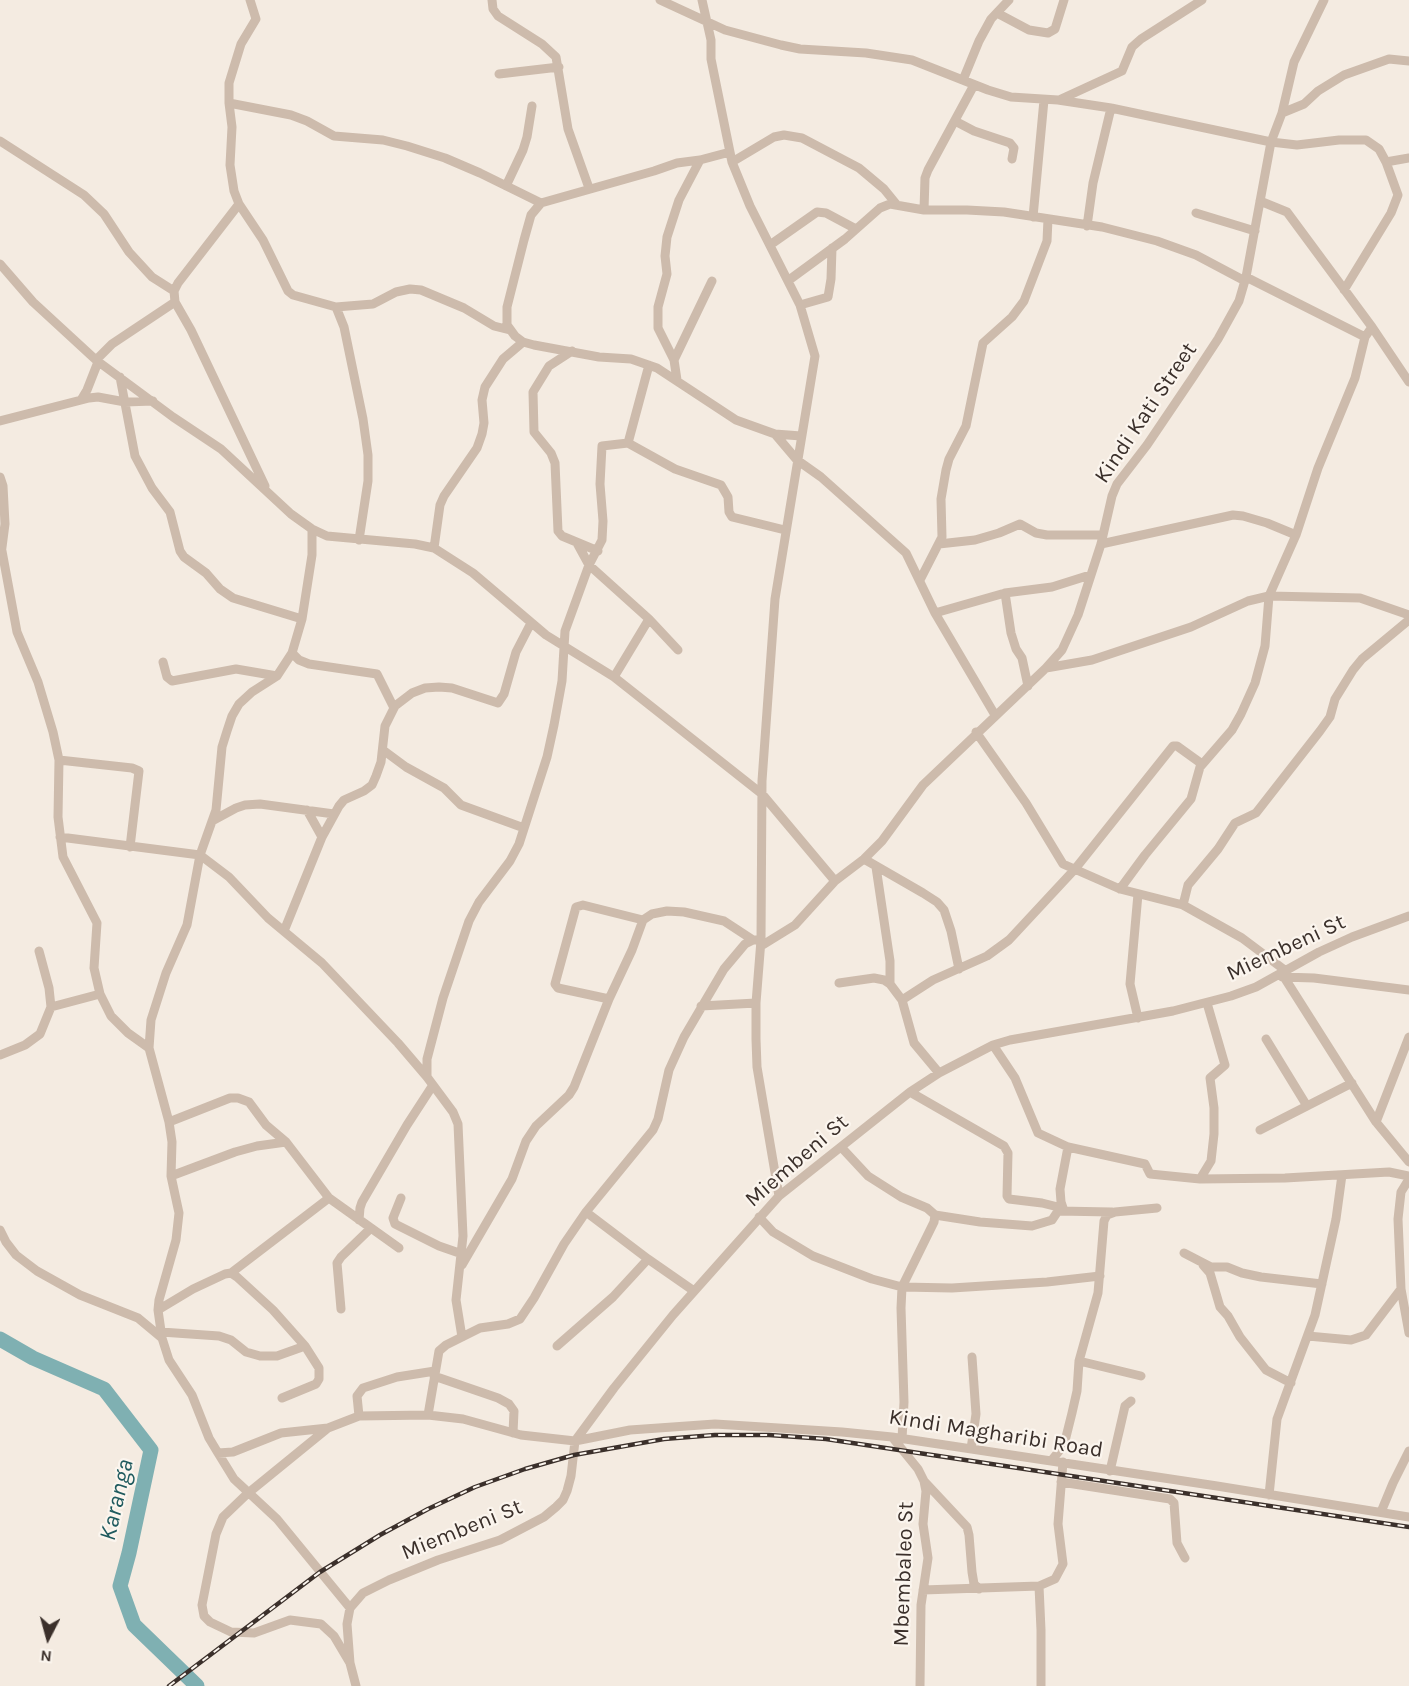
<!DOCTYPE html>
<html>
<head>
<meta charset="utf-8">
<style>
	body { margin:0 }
	#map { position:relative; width:1409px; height:1686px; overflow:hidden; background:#f4ebe1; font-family:Karla,sans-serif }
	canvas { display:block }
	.north { position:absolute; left:18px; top:1608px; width:60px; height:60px; -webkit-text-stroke:4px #fbf5ee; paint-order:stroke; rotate:186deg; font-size:16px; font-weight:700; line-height:24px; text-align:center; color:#3b302b }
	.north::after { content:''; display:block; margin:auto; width:21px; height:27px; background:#3b302b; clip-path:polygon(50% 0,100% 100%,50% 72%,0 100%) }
</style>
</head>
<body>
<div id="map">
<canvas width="1409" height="1686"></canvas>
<div class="north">N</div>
</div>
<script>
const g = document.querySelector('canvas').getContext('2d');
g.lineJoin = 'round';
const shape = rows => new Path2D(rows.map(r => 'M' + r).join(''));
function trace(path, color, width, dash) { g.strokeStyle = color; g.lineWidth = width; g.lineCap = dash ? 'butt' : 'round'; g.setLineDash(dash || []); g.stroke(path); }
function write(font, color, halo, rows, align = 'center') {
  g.font = font + ' Karla,sans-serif'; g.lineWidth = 4.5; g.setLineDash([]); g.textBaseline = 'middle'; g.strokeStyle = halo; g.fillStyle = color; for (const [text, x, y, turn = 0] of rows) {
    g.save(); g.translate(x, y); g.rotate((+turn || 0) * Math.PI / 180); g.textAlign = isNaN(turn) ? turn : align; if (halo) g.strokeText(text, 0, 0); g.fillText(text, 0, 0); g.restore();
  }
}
trace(shape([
	[0,1339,33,1358,104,1389,151,1450,129,1553,120,1586,134,1625,197,1686]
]), '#7fb0b2', 15);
trace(shape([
	[250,0,256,19,241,44,229,83,229,103,232,127,230,165,234,191,239,204,263,240,288,291,293,295,336,307,344,327,363,419,368,455,368,481,359,540],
	[492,0,493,9,498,16,542,44,556,57,568,129,589,188],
	[660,0,725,30,781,45,800,49,866,53,912,60,988,90,1011,97,1058,100,1111,108,1271,142,1297,145,1339,140,1366,140,1379,149,1386,162,1398,195,1391,213,1344,290],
	[702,0,711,40,711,59,732,162,750,206,800,305,815,356,775,599,762,781,761,940,756,1003,756,1039,757,1067,779,1196],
	[997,13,1029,30,1048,33,1055,29,1064,0],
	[499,74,559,67],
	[963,80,979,41,991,19,1009,0],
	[1059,100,1122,71,1132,47,1141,39,1202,0],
	[229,103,291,115,307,121,334,136,383,140,407,146,445,158,480,173,541,203],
	[1282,113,1304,104,1318,91,1344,75,1389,59,1409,61],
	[955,121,974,131,1010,143,1014,148,1012,159],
	[0,141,84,195,104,214,129,252,152,277,174,291],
	[730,152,700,160,677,163,654,171,541,203,531,215,524,240,507,307,507,325,515,336,523,342,534,345,599,357,631,359,657,368,736,420,775,434,797,460,821,477,906,553,935,613,995,715],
	[732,162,774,137,784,135,802,138,859,168,884,189,897,205],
	[1386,162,1409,158],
	[506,186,523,150,527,137,532,106],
	[1260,201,1287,212,1372,327,1409,382],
	[239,204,178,283,174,291,175,302,191,330,265,486],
	[924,210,925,178,928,170,974,85],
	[1196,213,1255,231],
	[1033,217,1044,100],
	[1087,226,1093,183,1111,108],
	[770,245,817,212,826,213,856,229],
	[0,264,33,302,96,360,173,417,221,449,291,514,312,529,327,536,415,544,434,548,473,573,546,635,614,677,762,794,835,881],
	[1246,277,1365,337],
	[789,280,845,239,880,208,890,204,924,210,967,210,1004,212,1102,227,1157,241,1196,255,1245,281],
	[800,305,828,297,831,279,832,248],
	[336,307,373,304,396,292,410,289,421,290,464,308,494,326,510,330],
	[572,351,549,366,533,392,534,432,551,453,555,463,558,531,562,536,598,551],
	[96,360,112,344,175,302],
	[674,360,712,281],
	[120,377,135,456,152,488,170,512,180,551,184,557,206,573,220,589,233,598,302,619],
	[677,380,674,360,658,328,658,307,667,274,665,256,667,237,679,200,700,160],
	[81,400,87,390,98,362],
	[0,421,89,398,98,397,125,402,153,401],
	[775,434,801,436],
	[628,443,675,469,721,485,728,497,729,512,732,517,785,530],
	[0,477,3,486,5,524,1,555],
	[577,543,589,565,649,619,678,650],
	[939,544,975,540,999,533,1020,524,1036,533,1047,535,1103,535],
	[1101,544,1233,515,1243,516,1267,523,1296,535],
	[434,548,440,505,444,496,477,448,482,434,484,423,482,400,485,387,503,359,523,342],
	[2,551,17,632,38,682,53,732,59,760,58,817,63,857,97,923,94,968,100,994,111,1016,128,1033,149,1048,169,1122,172,1142,171,1176,179,1213,176,1240,159,1300,158,1310,162,1338],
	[920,580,942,537,941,499,946,470,949,459,966,426,983,343,1012,317,1024,301,1047,241,1048,219],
	[1005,593,1011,633,1016,649,1022,658,1028,686],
	[935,613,1005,593,1052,587,1090,575],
	[292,653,299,660,309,664,377,674,394,708],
	[163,662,167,677,172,681,236,669,277,676],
	[1046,668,1092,660,1191,627,1248,601,1269,596,1360,598,1409,615],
	[614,677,649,619],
	[976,732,1026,803,1063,864,1120,889,1183,905,1242,938,1286,971],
	[383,750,406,767,444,788,461,805,524,828],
	[59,760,132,768,139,771,130,847],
	[307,810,322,837],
	[212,821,236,808,245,805,260,804,334,814],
	[60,837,200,855,229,877,268,918,322,963,398,1043,427,1077],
	[864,859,923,893,937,902,944,910,951,931,959,969],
	[876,867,890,961,890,984],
	[1120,889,1145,855,1191,799,1200,767,1232,730,1241,714,1255,683,1265,646,1269,596,1296,535,1318,468,1355,378,1365,337,1372,327],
	[1183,905,1188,885,1218,849,1235,823,1256,813,1320,731,1330,717,1335,699,1353,670,1362,659,1409,620],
	[284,931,322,837,339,806,344,800,364,791,372,785,376,776,381,762,385,726,395,706,412,693,425,688,439,687,452,688,498,703,504,694,516,652,531,623],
	[761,946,795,925,835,881,864,859,882,841,923,785,1046,668,1062,650,1078,615,1101,544,1112,496,1117,484,1147,445,1193,377,1218,339,1239,301,1246,277,1271,142,1282,113,1294,62,1324,0],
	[39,951,49,988,51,1007],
	[1282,977,1314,978,1409,990],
	[1284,977,1376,1122,1409,1162],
	[839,983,874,978,884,980,890,984,902,1000,914,1043,939,1073],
	[609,999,558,988,555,984,576,907,583,905,643,920],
	[902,1000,933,980,987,956,1009,940,1075,869,1173,746,1177,746,1202,764],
	[701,1006,756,1003],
	[1138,1018,1130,984,1138,894],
	[1266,1039,1307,1106],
	[993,1045,1015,1078,1038,1133,1068,1147,1145,1164,1150,1174,1200,1179,1285,1178,1389,1172,1409,1176],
	[149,1048,151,1020,166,973,187,925,200,855,216,810,222,747,227,731,232,716,239,704,252,692,277,676,292,653,302,619,312,555,312,529],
	[0,1055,25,1045,40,1034,51,1007,100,994],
	[910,1092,1004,1146,1008,1153,1007,1196,1009,1199,1042,1203,1062,1208],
	[169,1122,230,1098,238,1098,249,1102,266,1125,286,1142,329,1198,399,1248],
	[1376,1122,1409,1037],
	[1260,1130,1352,1083],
	[841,1147,868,1176,901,1197,927,1208,935,1215,934,1222,902,1287,901,1308,904,1402,902,1439],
	[171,1176,235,1152,257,1146,286,1142],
	[1200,1179,1211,1161,1214,1134,1214,1108,1210,1078,1225,1065,1207,1003],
	[1409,1179,1401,1192,1398,1219,1401,1289,1409,1333],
	[401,1198,393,1218,395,1224,439,1246,462,1254],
	[1064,1211,1061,1202,1060,1189,1068,1147],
	[586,1212,648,1259,694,1291],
	[935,1215,980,1222,1032,1226,1052,1220,1058,1211,1112,1212],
	[759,1217,773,1232,813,1256,872,1279,902,1287,952,1288,1047,1282,1100,1276],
	[359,1220,360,1208,362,1202,407,1125,433,1085],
	[0,1230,6,1242,16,1255,37,1271,80,1295,138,1318,162,1338,169,1360,192,1395,209,1438,218,1453,233,1452,281,1433,328,1428],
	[1184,1253,1211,1267,1227,1267,1242,1273,1261,1277,1322,1284],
	[462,1265,512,1179,526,1141,536,1126,569,1095,574,1087,609,999,632,950,643,920,652,914,667,911,684,912,724,921,753,940],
	[1203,1265,1210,1273,1220,1307,1228,1316,1240,1337,1266,1370,1291,1383],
	[231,1273,329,1198],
	[341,1309,337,1263,341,1257,371,1228],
	[158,1310,193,1289,225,1274,231,1273,237,1277,273,1310,305,1346,319,1368,319,1379,316,1384,282,1398],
	[161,1332,219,1336,231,1340,246,1352,260,1356,277,1356,305,1346],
	[1308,1336,1351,1340,1366,1335,1401,1289],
	[462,1337,456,1300,463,1236,458,1124,453,1112,427,1077,427,1059,443,998,469,921,479,902,510,861,519,844,547,757,554,725,562,681,565,631,589,565,602,540,603,521,600,484,602,446,628,443,649,365],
	[557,1346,613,1297,648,1259],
	[1079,1361,1141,1376],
	[434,1376,498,1398,509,1404,514,1411,513,1433],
	[428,1415,439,1351,446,1345,480,1328,508,1324,520,1319,534,1298,564,1244,586,1212,653,1130,658,1119,669,1070,684,1037,724,969,745,944,753,940,761,940],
	[359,1416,357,1396,363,1388,397,1377,435,1371],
	[892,1437,918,1469,924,1481,926,1491,923,1524,928,1558,921,1605,920,1686],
	[971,1449,976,1414,972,1357],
	[218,1453,234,1479,277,1519,350,1608],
	[1051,1461,1064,1445,1072,1413,1077,1391,1079,1361,1098,1293,1104,1221,1107,1215,1115,1212,1157,1208],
	[1110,1471,1125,1406,1131,1401],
	[924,1481,967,1527,969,1535,972,1572,974,1584,979,1589],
	[1061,1482,1170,1499,1174,1503,1177,1543,1185,1558],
	[1269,1495,1277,1419,1315,1315,1336,1219,1342,1175],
	[1381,1512,1393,1483,1409,1451],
	[923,1590,1039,1586],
	[350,1663,334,1636,321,1624,290,1620,254,1633,231,1632,210,1622,204,1616,202,1605,216,1534,223,1517,247,1494,328,1428,359,1416,428,1415,463,1419,521,1435,575,1441,630,1430,715,1424,842,1432,892,1437,1217,1486,1409,1517],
	[356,1686,350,1663,347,1624,350,1608,363,1593,389,1580,438,1560,500,1540,544,1517,556,1507,563,1500,567,1491,571,1476,575,1441,614,1388,673,1315,779,1196,910,1092,939,1073,993,1045,1010,1040,1173,1011,1231,996,1256,987,1319,952,1352,937,1409,916],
	[1041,1686,1041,1630,1039,1586,1055,1579,1063,1564,1058,1524,1063,1462]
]), '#cdbbac', 9);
const rail = shape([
	[169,1686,320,1572,380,1535,428,1509,475,1487,525,1469,574,1455,664,1439,715,1435,769,1435,826,1439,1409,1527]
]);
trace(rail, '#3b302b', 4.5);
trace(rail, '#fbf5ee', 2, [7]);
write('22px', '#3b302b', '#fbf5ee', [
	["Kindi Kati Street",1146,413,-56],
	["Miembeni St",1286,948,-25],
	["Miembeni St",797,1161,-41],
	["Kindi Magharibi Road",996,1434,9],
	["Miembeni St",462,1530,-22],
	["Mbembaleo St",904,1574,-88]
]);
write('italic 24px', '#1f5a5e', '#fbf5ee', [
	["Karanga",117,1500,-77]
]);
</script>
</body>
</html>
